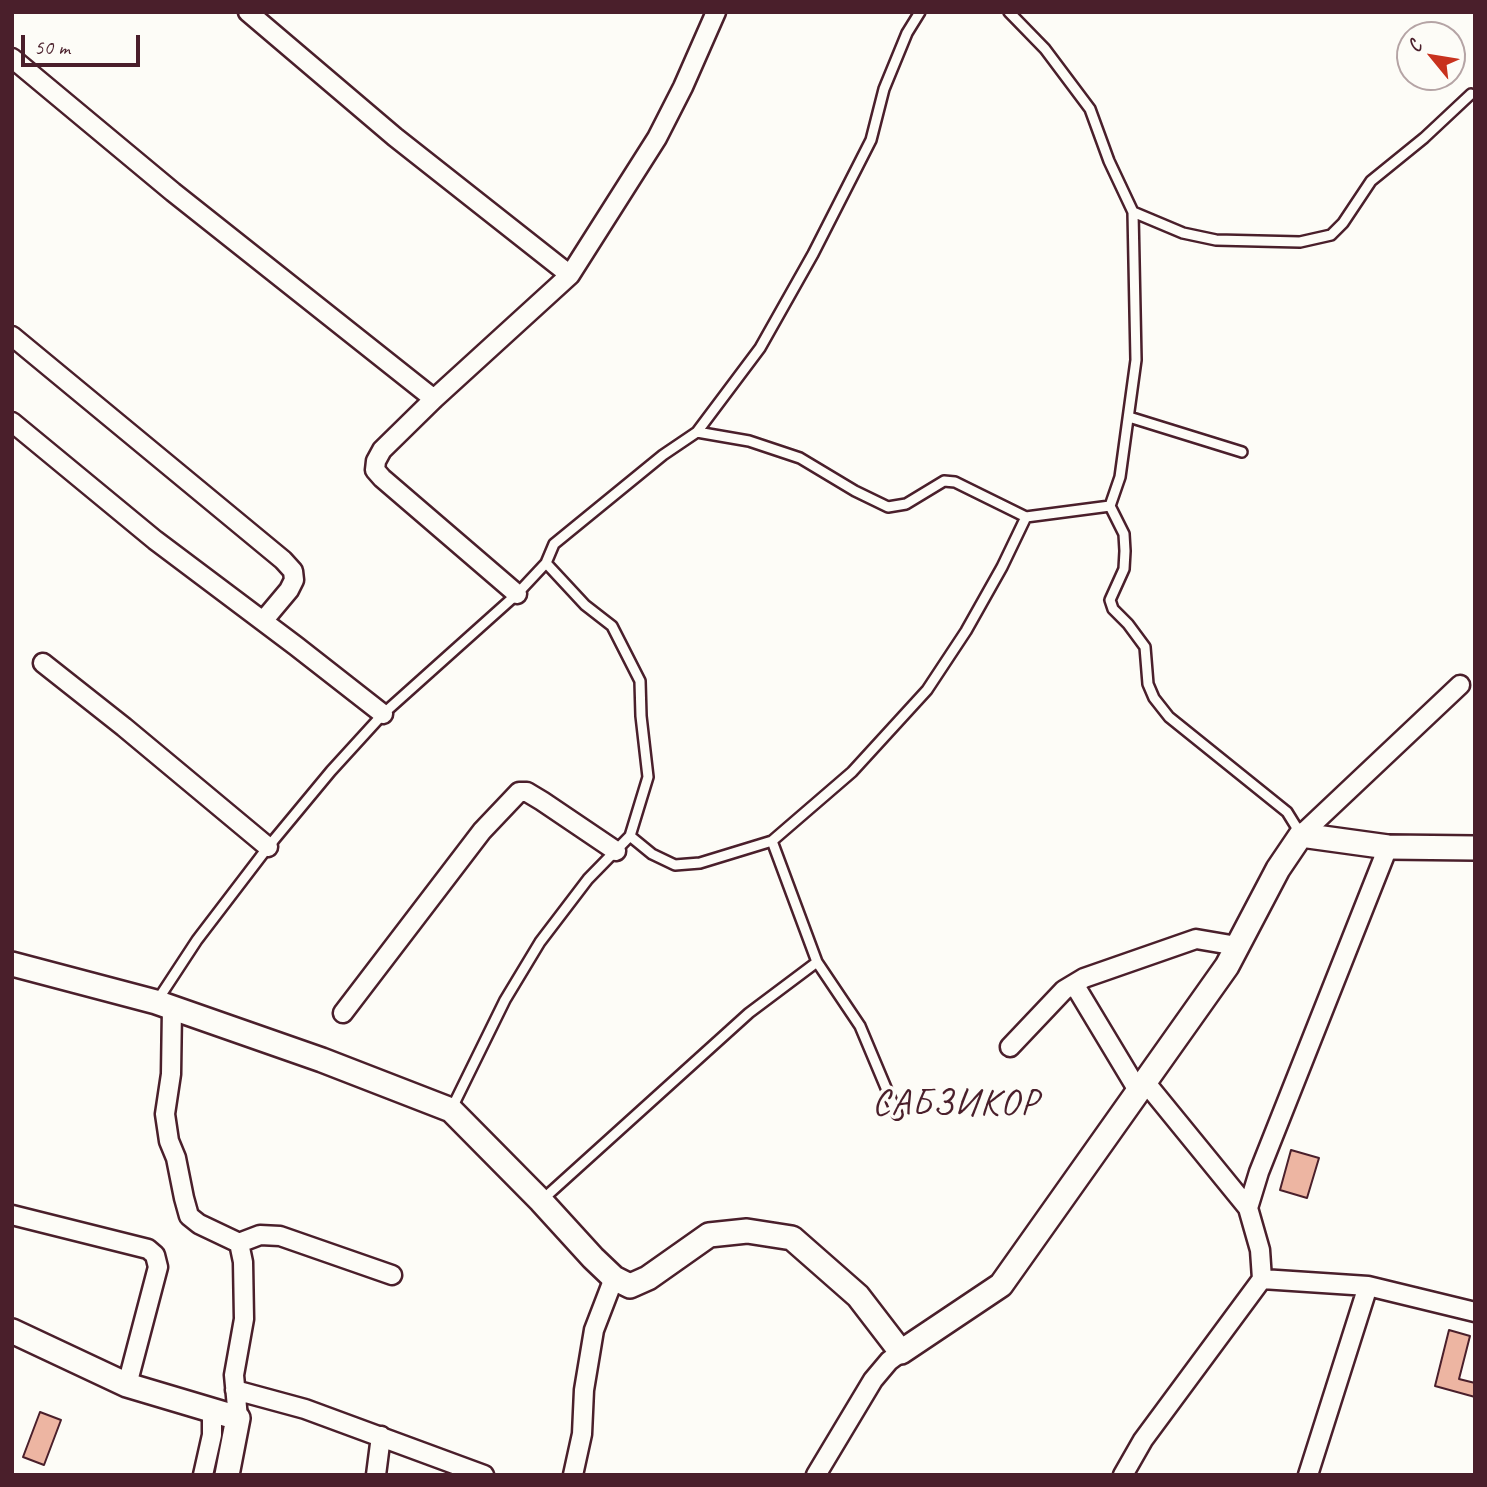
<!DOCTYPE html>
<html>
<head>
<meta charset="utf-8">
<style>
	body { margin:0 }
	#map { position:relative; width:1487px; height:1487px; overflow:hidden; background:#fdfcf7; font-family:Caveat,sans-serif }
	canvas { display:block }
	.frame { position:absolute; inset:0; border:14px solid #4a1f2b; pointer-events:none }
	.north { position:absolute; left:1396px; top:21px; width:70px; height:70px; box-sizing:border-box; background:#fdfcf7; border:2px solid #b5a4a5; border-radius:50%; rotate:300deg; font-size:19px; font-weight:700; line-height:28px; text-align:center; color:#4a1f2b }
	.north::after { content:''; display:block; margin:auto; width:24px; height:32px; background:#c8321e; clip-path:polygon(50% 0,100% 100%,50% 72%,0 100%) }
	.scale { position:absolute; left:21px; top:35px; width:119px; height:32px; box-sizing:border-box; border:4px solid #4a1f2b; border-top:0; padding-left:9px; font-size:21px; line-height:24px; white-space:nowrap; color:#4a1f2b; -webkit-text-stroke:5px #fdfcf7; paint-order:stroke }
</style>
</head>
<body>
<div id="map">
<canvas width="1487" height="1487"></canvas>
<div class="frame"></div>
<div class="north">С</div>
<div class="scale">50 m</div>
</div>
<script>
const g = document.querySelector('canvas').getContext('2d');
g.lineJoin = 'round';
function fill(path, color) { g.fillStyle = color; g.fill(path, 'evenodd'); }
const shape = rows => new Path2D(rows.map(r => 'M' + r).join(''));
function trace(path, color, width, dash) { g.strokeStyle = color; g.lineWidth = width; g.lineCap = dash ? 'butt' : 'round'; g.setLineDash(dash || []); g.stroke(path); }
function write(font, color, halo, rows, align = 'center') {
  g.font = font + ' Caveat,sans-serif'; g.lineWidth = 7; g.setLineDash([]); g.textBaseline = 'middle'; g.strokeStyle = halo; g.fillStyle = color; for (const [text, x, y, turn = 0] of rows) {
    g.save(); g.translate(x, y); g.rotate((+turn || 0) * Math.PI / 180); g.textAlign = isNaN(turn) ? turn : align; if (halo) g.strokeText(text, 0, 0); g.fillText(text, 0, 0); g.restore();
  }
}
const building = shape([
	[1291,1150,1319,1158,1307,1198,1280,1190,1291,1150],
	[1449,1330,1470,1336,1459,1379,1475,1383,1475,1397,1435,1386,1449,1330],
	[40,1412,61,1420,44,1465,23,1457,40,1412]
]);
fill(building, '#edb5a2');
trace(building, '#4a1f2b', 2);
const service = shape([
	[1133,212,1183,233,1216,240,1300,242,1331,235,1343,223,1371,181,1424,138,1471,94],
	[1129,417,1242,452],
	[697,432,749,441,800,458,855,491,888,507,906,504,944,481,955,482,1026,517],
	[1110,506,1124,534,1125,551,1124,569,1110,600,1113,609,1128,624,1145,647,1148,684,1154,698,1169,717,1287,812,1300,833],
	[630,836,652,854,675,865,700,863,772,841,852,772,927,690,966,631,1002,567,1026,517,1110,506,1120,477,1136,360,1133,212,1109,161,1090,109,1045,49,1009,12],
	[817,962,860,1026,897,1114],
	[157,1001,197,940,268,847,331,771,383,714,517,594,546,563],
	[451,1110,505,1000,540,942,588,879,630,836,648,777,641,716,640,681,612,626,585,605,546,563,554,544,663,455,697,432,760,348,813,254,871,140,884,89,907,33,920,12],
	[542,1200,749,1013,817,962,772,841]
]);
const minor = shape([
	[248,12,395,137,570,275],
	[12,58,173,192,434,399],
	[12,336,283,560,293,571,294,580,289,590,263,621],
	[12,422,155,540,296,646,383,714],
	[517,594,382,478,375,470,376,461,382,450,434,399,570,275,657,138,683,87,716,12],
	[43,663,124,727,268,847],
	[1301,835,1460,685],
	[1074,984,1139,1092],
	[172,1009,171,1074,165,1114,169,1141,176,1158,184,1198,189,1216,199,1224,239,1243,243,1262,244,1319,234,1375,238,1418],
	[343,1013,482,831,519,792,527,792,542,801,616,851],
	[1010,1047,1064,990,1084,978,1196,939,1237,946],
	[1146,1083,1248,1208],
	[12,1215,148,1249,155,1255,158,1267,127,1385],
	[239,1243,260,1235,280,1236,392,1275],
	[1262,1279,1368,1286,1475,1312],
	[235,1390,305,1409,484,1475],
	[203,1475,212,1435,212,1409],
	[376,1475,381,1436],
	[573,1475,582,1434,584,1390,594,1330,614,1278],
	[816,1475,873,1380,889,1361,901,1352],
	[1123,1475,1143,1440,1262,1279,1260,1250,1248,1208,1259,1172,1388,847],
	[1308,1475,1368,1286]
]);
const tertiary = shape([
	[12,964,156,1002,322,1060,451,1110,541,1201,593,1258,614,1278,630,1286,648,1278,709,1235,747,1231,792,1238,858,1296,901,1352,1001,1285,1227,966,1278,869,1301,835,1388,847,1475,848],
	[12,1331,127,1385,238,1418,227,1475]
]);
trace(service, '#4a1f2b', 14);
trace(minor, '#4a1f2b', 23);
trace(tertiary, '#4a1f2b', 28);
trace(service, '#fdfcf7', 9);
trace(minor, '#fdfcf7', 18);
trace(tertiary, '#fdfcf7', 23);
g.letterSpacing = '2px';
write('37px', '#4a1f2b', '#fdfcf7', [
	["САБЗИКОР",956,1104]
]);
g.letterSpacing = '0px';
</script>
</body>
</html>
